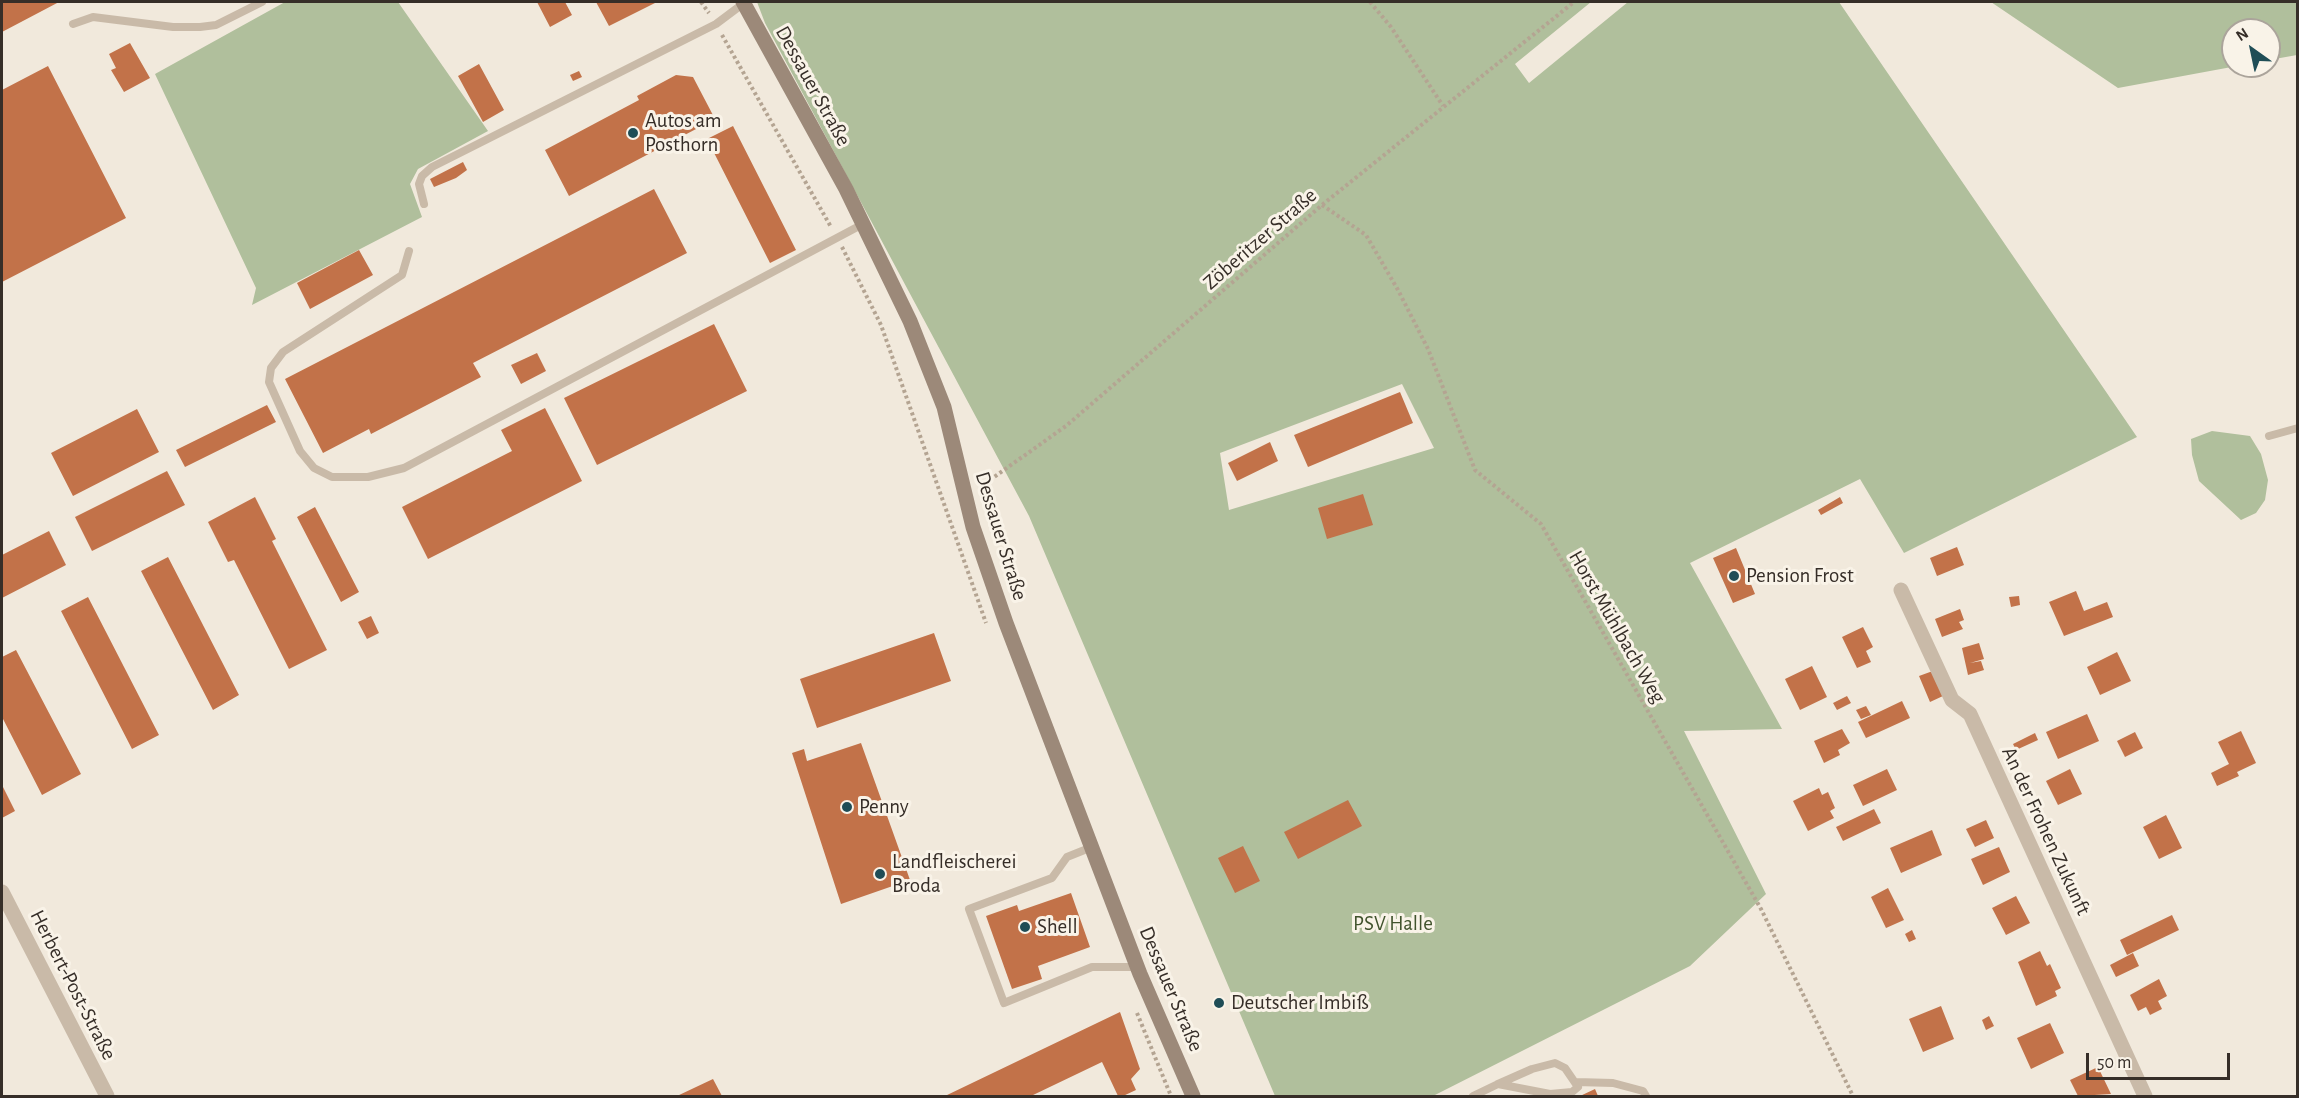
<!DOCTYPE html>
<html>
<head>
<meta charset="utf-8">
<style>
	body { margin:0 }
	#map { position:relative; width:2299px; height:1098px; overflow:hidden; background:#f1e9dc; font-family:"Alegreya Sans",sans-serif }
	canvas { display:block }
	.frame { position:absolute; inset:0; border:3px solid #362e28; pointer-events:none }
	.north { position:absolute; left:2221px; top:18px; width:60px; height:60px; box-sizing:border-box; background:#f9f3e8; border:2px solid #aba49b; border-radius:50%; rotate:327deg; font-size:16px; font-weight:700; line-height:24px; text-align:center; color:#362e28 }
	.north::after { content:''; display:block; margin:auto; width:21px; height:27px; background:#1f4d56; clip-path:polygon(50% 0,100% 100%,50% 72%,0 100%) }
	.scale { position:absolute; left:2086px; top:1053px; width:144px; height:27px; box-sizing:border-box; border:3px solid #362e28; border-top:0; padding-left:8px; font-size:18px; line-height:21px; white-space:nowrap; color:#362e28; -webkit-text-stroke:4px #f9f3e8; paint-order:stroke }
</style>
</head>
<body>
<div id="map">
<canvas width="2299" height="1098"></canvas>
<div class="frame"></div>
<div class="north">N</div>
<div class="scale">50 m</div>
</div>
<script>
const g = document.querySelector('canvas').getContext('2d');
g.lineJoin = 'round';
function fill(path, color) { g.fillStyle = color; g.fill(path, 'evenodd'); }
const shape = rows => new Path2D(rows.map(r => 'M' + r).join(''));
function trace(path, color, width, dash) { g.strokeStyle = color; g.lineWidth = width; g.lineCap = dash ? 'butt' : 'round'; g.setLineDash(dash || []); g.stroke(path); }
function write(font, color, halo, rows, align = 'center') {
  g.font = font + ' "Alegreya Sans",sans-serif'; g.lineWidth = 6; g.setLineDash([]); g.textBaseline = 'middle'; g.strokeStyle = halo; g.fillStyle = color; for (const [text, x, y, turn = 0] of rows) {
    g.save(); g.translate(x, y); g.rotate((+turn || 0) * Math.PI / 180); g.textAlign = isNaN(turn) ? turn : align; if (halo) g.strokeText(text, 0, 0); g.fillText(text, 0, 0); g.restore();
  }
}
fill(shape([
	[285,2,398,2,488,131,418,169,410,184,422,217,252,305,256,288,155,74],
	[757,2,1591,2,1515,64,1529,83,1628,2,1839,2,2137,437,1904,553,1860,479,1690,563,1782,729,1684,731,1766,894,1690,966,1433,1096,1275,1096,1029,516,765,23],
	[1402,384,1434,448,1229,510,1220,453],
	[1991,2,2297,2,2297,55,2269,60,2269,30,2233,30,2233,66,2237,66,2118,88],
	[2212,431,2250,436,2261,454,2268,480,2265,500,2256,513,2241,520,2199,481,2192,455,2191,439]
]), '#b0bf9c');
fill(shape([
	[2,2,59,2,2,32],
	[537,2,565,2,572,15,550,27],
	[596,2,657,2,609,26],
	[130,43,150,78,124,92,111,70,116,68,109,54],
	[479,64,504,110,483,122,458,76],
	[48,66,126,218,2,282,2,90],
	[579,71,582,77,573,81,570,75],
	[676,75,693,77,715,119,569,196,545,150,639,100,637,96],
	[733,126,796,250,770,263,707,139],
	[463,162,467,170,456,178,434,187,430,179],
	[654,189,687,253,473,363,481,377,371,434,369,429,323,453,285,379],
	[359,250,373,275,310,309,297,283],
	[714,324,747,391,597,465,564,398],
	[537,353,546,371,521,384,511,365],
	[1400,392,1413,423,1308,467,1294,435],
	[267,405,276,422,185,467,176,450],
	[545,408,582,481,428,559,402,507,512,451,501,430],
	[137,409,159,452,73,496,51,453],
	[1270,442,1278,461,1237,481,1228,463],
	[167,471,185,505,92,551,75,517],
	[1363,494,1373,525,1327,539,1318,508],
	[255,497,276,539,272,541,327,650,289,669,234,560,228,562,208,522],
	[1840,497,1843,503,1821,515,1818,510],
	[315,507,359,592,341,602,297,517],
	[49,531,66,565,2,598,2,555],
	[1957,547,1964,565,1937,576,1930,558],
	[1736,548,1755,594,1733,603,1713,558],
	[168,557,239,695,213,710,141,571],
	[2076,591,2084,611,2107,602,2113,617,2064,636,2049,602],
	[2019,596,2020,605,2011,607,2009,597],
	[88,597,159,735,132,749,61,611],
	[1960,609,1964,620,1959,622,1963,629,1942,637,1935,619],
	[371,616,379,633,367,639,358,622],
	[1863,627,1873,647,1866,651,1871,662,1857,668,1842,637],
	[934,633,951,681,817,728,800,679],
	[1979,643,1984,659,1970,663,1981,661,1984,670,1968,675,1962,648],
	[16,650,81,774,42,795,2,717,2,657],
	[2117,652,2131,681,2100,695,2087,667],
	[1812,666,1827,697,1800,710,1785,679],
	[1930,672,1932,672,1943,696,1930,702,1919,676],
	[1847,696,1851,703,1837,710,1833,703],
	[1902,701,1910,718,1866,738,1858,722],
	[1866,706,1871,715,1861,719,1856,710],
	[2087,714,2099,741,2058,759,2046,732],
	[1842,729,1850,743,1838,750,1840,755,1824,763,1814,741],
	[2241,731,2256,763,2237,772,2239,776,2217,786,2211,773,2229,764,2218,742],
	[2135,732,2143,748,2125,757,2117,741],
	[2035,733,2038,740,2016,750,2013,744],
	[861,743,910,880,841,904,792,753,804,749,807,761],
	[1887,769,1897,790,1863,806,1853,785],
	[2070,769,2082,794,2058,805,2046,781],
	[2,785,15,811,2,818],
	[1819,788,1822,795,1828,792,1835,808,1830,811,1834,818,1808,831,1793,801],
	[1348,800,1362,826,1298,859,1284,832],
	[1874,809,1881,823,1843,841,1836,827],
	[2166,815,2182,848,2159,859,2143,827],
	[1986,820,1994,838,1975,847,1966,829],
	[1932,830,1942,855,1901,873,1890,848],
	[1243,846,1260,881,1235,893,1218,858],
	[1999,847,2010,872,1983,885,1971,859],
	[1888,888,1904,920,1886,928,1871,897],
	[1071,893,1090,947,1038,966,1042,979,1012,989,986,916,1017,905,1019,911],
	[2016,896,2030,923,2006,935,1992,908],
	[2172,915,2179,930,2127,955,2120,940],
	[1912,930,1916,939,1909,942,1905,934],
	[2040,951,2047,966,2050,964,2061,988,2055,991,2057,996,2036,1006,2018,962],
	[2133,953,2139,966,2116,977,2110,965],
	[2159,979,2167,996,2158,1001,2162,1009,2150,1015,2146,1007,2138,1011,2130,995],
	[1941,1006,1954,1039,1923,1052,1909,1019],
	[1120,1012,1140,1069,1131,1079,1136,1090,1123,1096,1118,1096,1102,1062,1031,1096,945,1096],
	[1989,1016,1994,1026,1986,1030,1982,1020],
	[2050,1023,2064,1053,2031,1069,2017,1038],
	[2098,1067,2111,1094,2078,1096,2070,1080],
	[713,1079,722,1096,677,1096],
	[1595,1089,1598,1096,1580,1096]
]), '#c27249');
trace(shape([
	[701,2,709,13],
	[1370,2,1391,27,1443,106],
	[722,35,831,227],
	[1322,205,1366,235,1398,290,1428,349,1475,470,1541,524,1761,909,1853,1096],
	[842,247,881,325,986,623],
	[980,487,1066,426,1322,205,1574,2],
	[1137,1013,1171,1096]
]), '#b4a492', 4, [3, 3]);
trace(shape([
	[73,24,93,17,173,27,200,27,216,25,262,2],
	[424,204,419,184,422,176,432,167,716,24,744,3],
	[409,251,402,275,283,352,271,368,269,382,300,451,314,468,332,477,368,477,404,468,863,224],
	[2269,436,2298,428],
	[1092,847,1067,857,1052,878,969,909,1004,1003,1092,967,1138,967],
	[1576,1082,1613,1083,1643,1091,1646,1096],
	[1473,1096,1498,1084,1532,1069,1555,1063,1565,1068,1578,1087,1572,1092,1550,1094,1498,1084]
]), '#c9baa8', 8);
trace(shape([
	[1901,590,1952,700,1970,714,2145,1096],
	[2,892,107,1096]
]), '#c9baa8', 15);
trace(shape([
	[743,2,846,189,910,321,944,407,973,527,1006,623,1140,974,1193,1096]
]), '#9c8979', 15);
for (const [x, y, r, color] of [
	[633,133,6,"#1f4d56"],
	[1734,576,6,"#1f4d56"],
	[847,807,6,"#1f4d56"],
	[880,874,6,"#1f4d56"],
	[1025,927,6,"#1f4d56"],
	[1219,1003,6,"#1f4d56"]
]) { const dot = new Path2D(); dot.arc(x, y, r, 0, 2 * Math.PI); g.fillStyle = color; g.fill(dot); trace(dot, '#f9f3e8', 2); }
write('21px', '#362e28', '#f9f3e8', [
	["Dessauer Straße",813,86,61],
	["Zöberitzer Straße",1260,239,-41],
	["Dessauer Straße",1001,536,73],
	["Horst Mühlbach Weg",1617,627,60],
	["An der Frohen Zukunft",2046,831,65],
	["Herbert-Post-Straße",73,985,63],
	["Dessauer Straße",1171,989,67]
]);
write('21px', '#362e28', '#f9f3e8', [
	["Autos am",645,121],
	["Posthorn",645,145],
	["Pension Frost",1746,576],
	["Penny",859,807],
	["Landfleischerei",892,862],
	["Broda",892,886],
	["Shell",1037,927],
	["Deutscher Imbiß",1231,1003]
], 'left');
write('21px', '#41532d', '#f9f3e8', [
	["PSV Halle",1393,924]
]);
</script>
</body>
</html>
